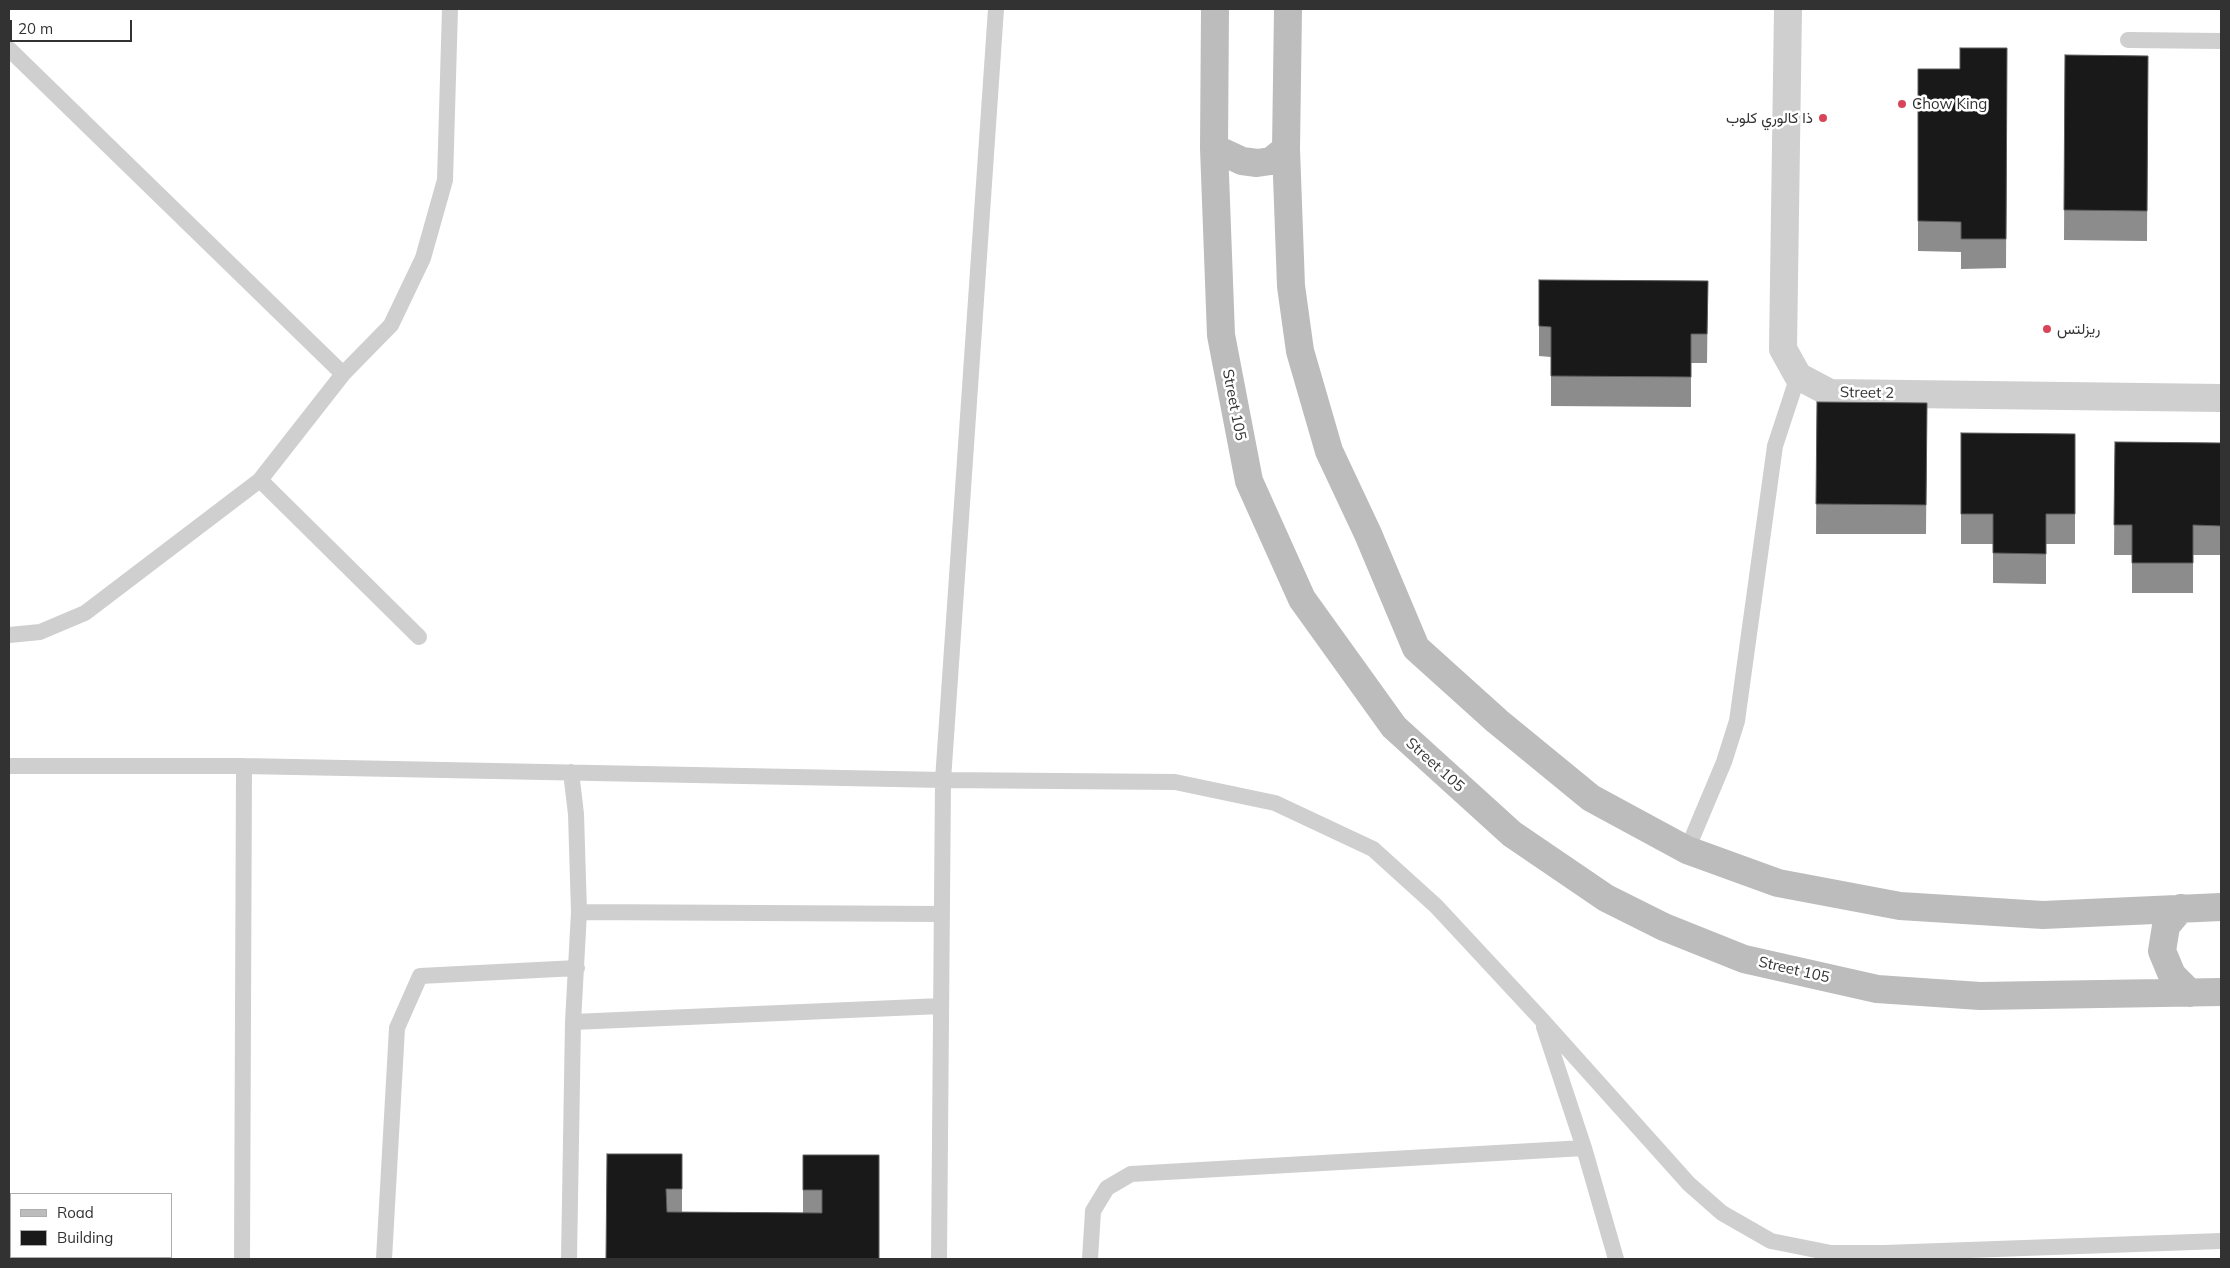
<!DOCTYPE html>
<html>
<head>
<meta charset="utf-8">
<style>
	body { margin:0 }
	#map { position:relative; width:2230px; height:1268px; overflow:hidden; background:#fff; font-family:Mulish,sans-serif }
	canvas { display:block }
	.frame { position:absolute; inset:0; border:10px solid #323232; pointer-events:none }
	.legend { position:absolute; left:10px; top:1193px; width:162px; height:65px; box-sizing:border-box; background:#fff; border:1px solid #adadad; margin:0; padding:6px 9px; list-style:none; font-size:15px; color:#323232 }
	.legend li { display:flex; align-items:center; gap:10px; height:25px }
	.legend b { width:25px; border:1px solid #adadad }
	.scale { position:absolute; left:10px; top:20px; width:122px; height:22px; box-sizing:border-box; border:2px solid #323232; border-top:0; padding-left:6px; font-size:15px; line-height:18px; white-space:nowrap; color:#323232; -webkit-text-stroke:4px #fff; paint-order:stroke }
</style>
</head>
<body>
<div id="map">
<canvas width="2230" height="1268"></canvas>
<div class="frame"></div>
<ul class="legend">
<li><b style="height:6px;background:#bcbcbc"></b>Road</li>
<li><b style="height:14px;background:#191919"></b>Building</li>
</ul>
<div class="scale">20 m</div>
</div>
<script>
const g = document.querySelector('canvas').getContext('2d');
g.lineJoin = 'round';
const shape = rows => new Path2D(rows.map(r => 'M' + r).join(''));
function trace(path, color, width, dash) { g.strokeStyle = color; g.lineWidth = width; g.lineCap = dash ? 'butt' : 'round'; g.setLineDash(dash || []); g.stroke(path); }
function fill(path, color) { g.fillStyle = color; g.fill(path, 'evenodd'); }
function write(font, color, halo, rows, align = 'center') {
  g.font = font + ' Mulish,Vazirmatn,sans-serif'; g.lineWidth = 5; g.setLineDash([]); g.textBaseline = 'middle'; g.strokeStyle = halo; g.fillStyle = color; for (const [text, x, y, turn = 0] of rows) {
    g.save(); g.translate(x, y); g.rotate((+turn || 0) * Math.PI / 180); g.textAlign = isNaN(turn) ? turn : align; if (halo) g.strokeText(text, 0, 0); g.fillText(text, 0, 0); g.restore();
  }
}
trace(shape([
	[2128,40,2221,41],
	[9,49,343,374],
	[260,480,419,637],
	[9,635,40,632,85,613,260,480,343,374,391,325,423,258,445,180,450,9],
	[9,766,244,766,943,780,1175,782,1275,803,1373,849,1436,906,1542,1020,1689,1184,1722,1213,1771,1241,1831,1253,1884,1253,2221,1241],
	[1687,850,1724,762,1737,721,1775,446,1798,376],
	[579,912,942,914],
	[573,1022,941,1006],
	[1544,1027,1584,1148,1616,1259],
	[242,1259,244,766],
	[384,1259,397,1028,420,976,577,968],
	[569,1259,573,1022,579,912,576,814,571,772],
	[939,1259,943,780,996,9],
	[1090,1259,1093,1211,1107,1188,1131,1174,1584,1148]
]), '#cfcfcf', 16);
trace(shape([
	[1788,9,1783,349,1798,376,1830,393,2221,398]
]), '#cfcfcf', 28);
trace(shape([
	[1215,9,1214,148,1221,335,1249,481,1302,599,1394,727,1512,834,1606,898,1664,927,1744,959,1877,989,1980,996,2221,992],
	[1288,9,1286,149,1291,286,1300,351,1329,451,1368,534,1416,648,1497,721,1591,798,1687,850,1778,883,1900,906,2043,915,2221,907],
	[1214,148,1242,161,1257,163,1271,161,1286,149],
	[2181,908,2166,926,2162,951,2172,975,2190,993]
]), '#bcbcbc', 28);
fill(shape([
	[2007,48,2006,268,1961,269,1961,252,1918,251,1918,69,1960,69],
	[2065,55,2148,56,2147,241,2064,240],
	[1539,280,1708,281,1707,363,1691,363,1691,407,1551,406,1551,357,1539,356],
	[1817,402,1927,403,1926,534,1816,534],
	[1961,433,2075,434,2075,544,2046,544,2046,584,1993,583,1993,544,1961,544],
	[2115,442,2221,443,2221,555,2193,555,2193,593,2132,593,2132,555,2114,555],
	[682,1154,682,1212,667,1212,803,1213,803,1155,879,1259,606,1259]
]), '#8c8c8c');
const building = shape([
	[1960,48,2007,48,2006,239,1961,239,1961,222,1918,221,1918,69,1960,69,1960,48],
	[2065,55,2148,56,2147,211,2064,210,2065,55],
	[1539,280,1708,281,1707,334,1691,334,1691,377,1551,376,1551,327,1539,326,1539,280],
	[1817,402,1927,403,1926,505,1816,504,1817,402],
	[1961,433,2075,434,2075,514,2046,514,2046,554,1993,553,1993,514,1961,514,1961,433],
	[2115,442,2221,443,2221,526,2193,525,2193,563,2132,563,2132,525,2114,525,2115,442],
	[607,1154,682,1154,682,1189,666,1189,667,1212,822,1213,822,1190,803,1190,803,1155,879,1155,879,1259,606,1259,607,1154]
]);
fill(building, '#191919');
trace(building, '#5e5e5e', 1);
for (const [x, y, r, color] of [
	[1902,104,5,"#d74557"],
	[1823,118,5,"#d74557"],
	[2047,329,5,"#d74557"]
]) { const dot = new Path2D(); dot.arc(x, y, r, 0, 2 * Math.PI); g.fillStyle = color; g.fill(dot); trace(dot, '#fff', 2); }
write('15px', '#323232', '#fff', [
	["Chow King",1912,104],
	["ذا كالوري كلوب",1813,118,"right"],
	["ريزلتس",2057,329]
], 'left');
write('15px', '#323232', '#fff', [
	["Street 2",1867,393,1],
	["Street 105",1234,405,79],
	["Street 105",1435,765,42],
	["Street 105",1794,970,13]
]);
</script>
</body>
</html>
